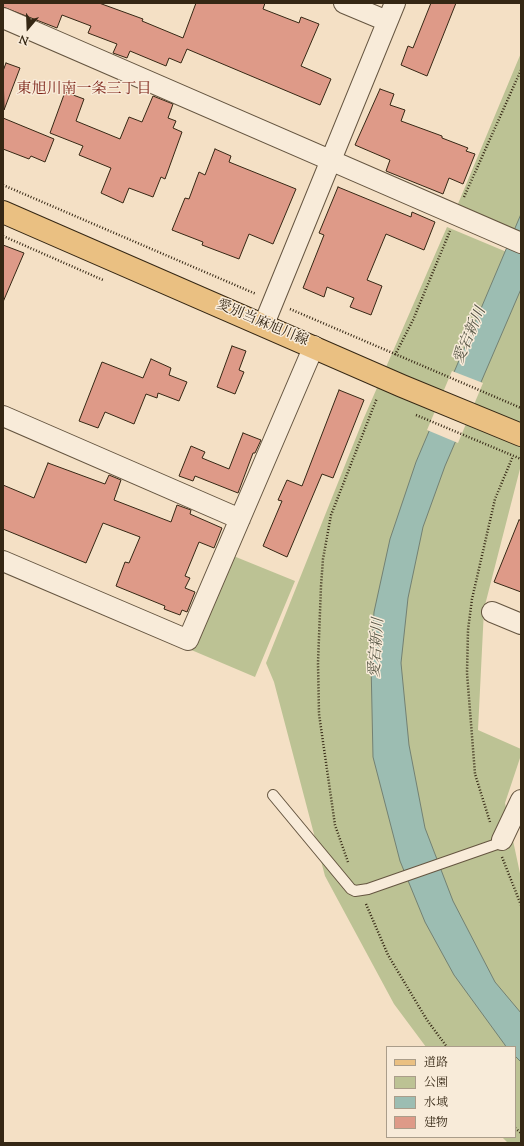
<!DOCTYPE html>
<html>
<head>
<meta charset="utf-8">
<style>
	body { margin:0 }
	#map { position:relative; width:524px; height:1146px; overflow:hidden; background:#f4e0c5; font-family:"Sorts Mill Goudy","Noto Serif JP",serif }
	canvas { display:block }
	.frame { position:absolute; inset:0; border:4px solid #352714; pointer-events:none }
	.legend { position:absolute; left:386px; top:1046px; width:130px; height:92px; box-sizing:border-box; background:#f8ebd9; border:1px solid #aa9d8a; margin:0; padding:5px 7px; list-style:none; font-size:12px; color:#352714 }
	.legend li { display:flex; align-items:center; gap:8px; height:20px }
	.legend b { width:20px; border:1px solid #aa9d8a }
	.north { position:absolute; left:8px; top:8px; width:40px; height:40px; -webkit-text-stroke:3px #f8ebd9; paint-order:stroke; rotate:199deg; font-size:11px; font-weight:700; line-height:16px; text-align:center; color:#352714 }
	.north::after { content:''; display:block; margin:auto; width:14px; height:18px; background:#352714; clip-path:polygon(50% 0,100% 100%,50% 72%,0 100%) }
</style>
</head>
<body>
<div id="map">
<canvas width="524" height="1146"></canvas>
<div class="frame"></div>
<ul class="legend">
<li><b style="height:5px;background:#eac082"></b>道路</li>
<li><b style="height:11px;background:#bcc294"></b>公園</li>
<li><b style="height:11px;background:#9cbdb2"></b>水域</li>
<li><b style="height:11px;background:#de9a88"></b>建物</li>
</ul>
<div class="north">N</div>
</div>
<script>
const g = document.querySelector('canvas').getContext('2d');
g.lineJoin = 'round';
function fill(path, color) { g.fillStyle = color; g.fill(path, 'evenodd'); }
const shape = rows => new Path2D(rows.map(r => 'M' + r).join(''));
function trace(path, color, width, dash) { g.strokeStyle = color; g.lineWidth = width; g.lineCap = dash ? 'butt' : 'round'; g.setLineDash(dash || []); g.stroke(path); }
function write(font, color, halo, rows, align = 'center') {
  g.font = font + ' "Sorts Mill Goudy","Noto Serif JP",serif'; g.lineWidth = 3; g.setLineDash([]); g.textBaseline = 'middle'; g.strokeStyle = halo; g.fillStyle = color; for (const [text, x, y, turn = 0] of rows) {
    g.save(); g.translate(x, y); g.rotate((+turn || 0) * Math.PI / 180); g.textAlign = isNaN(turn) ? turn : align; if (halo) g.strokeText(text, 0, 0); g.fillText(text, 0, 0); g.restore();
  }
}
fill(shape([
	[521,53,521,238,455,211],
	[447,227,521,258,521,465,484,609,478,730,521,749,521,755,505,803,521,878,521,1143,508,1143,502,1137,515,1137,515,1047,426,1047,394,1004,325,876,274,682,266,663,363,420],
	[231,555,295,581,255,677,189,649]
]), '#bcc294');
const water = shape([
	[521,214,521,289,445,466,423,527,408,598,401,663,409,745,425,828,453,901,495,982,521,1013,521,1062,515,1056,515,1047,506,1047,505,1045,454,975,425,922,400,861,373,757,371,662,374,612,390,539,416,462,521,214]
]);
fill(water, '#9cbdb2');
trace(water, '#738173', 1);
fill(shape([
	[452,371,483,383,458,443,427,430]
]), '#f4e0c5');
const building = shape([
	[3,3,99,3,143,19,142,21,183,38,196,3,265,3,263,9,299,23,301,17,319,24,301,66,331,79,320,105,187,49,181,63,169,58,166,66,130,51,127,58,113,53,117,44,88,33,91,26,62,15,57,28,3,7,3,3],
	[431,3,456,3,427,76,401,65,408,46,413,48,431,3],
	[6,63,20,68,4,110,3,71,6,63],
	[380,89,394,94,390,105,405,110,401,121,442,136,442,138,468,148,466,151,475,154,463,184,449,178,443,194,386,171,390,160,355,145,380,89],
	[65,92,84,99,76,121,120,139,129,117,142,122,153,96,173,104,168,118,176,121,173,128,182,132,165,179,161,177,153,197,129,188,123,203,101,193,111,168,79,155,83,146,50,133,65,92],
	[3,118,54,139,45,162,31,156,29,159,3,149,3,118],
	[215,149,231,156,229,162,296,189,273,244,249,234,239,259,202,245,203,242,172,230,185,198,189,199,199,172,205,175,215,149],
	[338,187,411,217,412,212,435,222,424,250,386,234,367,280,382,286,371,315,350,307,354,298,327,287,324,297,303,288,324,235,319,233,338,187],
	[3,245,24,253,3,302,3,245],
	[232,346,246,351,239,370,244,372,235,394,217,387,232,346],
	[151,359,171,368,169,375,187,382,179,401,158,393,157,398,146,394,134,424,105,412,98,428,79,421,102,362,143,378,151,359],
	[339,390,364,400,333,478,322,474,287,557,263,546,282,501,278,500,287,480,302,486,339,390],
	[243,433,261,440,255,453,253,453,238,493,195,476,193,481,179,476,191,446,205,452,202,458,229,469,243,433],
	[48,463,105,484,109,475,121,480,114,500,171,522,177,505,191,510,190,514,222,528,214,548,199,542,185,576,190,578,185,588,195,592,187,612,182,610,180,615,164,609,165,606,116,586,125,562,129,563,140,537,103,523,86,563,3,529,3,485,34,498,48,463],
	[519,520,521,520,521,592,494,582,519,520]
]);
fill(building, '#de9a88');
trace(building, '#352714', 1);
const lane = shape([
	[273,795,351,889,355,891,368,889,497,844,502,840]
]);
const street = shape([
	[344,3,387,21],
	[3,18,521,243],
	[264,324,395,3],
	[3,416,240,519],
	[3,561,188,640,314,346],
	[492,612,521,624],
	[502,840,521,800]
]);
const primary = shape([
	[3,212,402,386,521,435]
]);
trace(lane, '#655540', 12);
trace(street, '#655540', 22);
trace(primary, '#352714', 24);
trace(shape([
	[3,185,256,294],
	[464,197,521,70],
	[3,236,103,280],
	[290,309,521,408],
	[395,355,413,320,450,231],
	[416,415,521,459],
	[490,822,475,774,467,673,468,630,472,599,495,499,513,456],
	[502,857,521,905],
	[348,862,335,825,319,714,318,663,321,586,323,559,331,515,377,398],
	[366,904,388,955,427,1020,447,1047],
	[515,1128,521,1133]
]), '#352714', 2.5, [1, 2]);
trace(lane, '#f8ebd9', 10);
trace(street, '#f8ebd9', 20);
trace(primary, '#eac082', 22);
write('14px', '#352714', '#f8ebd9', [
	["愛別当麻旭川線",262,324,23]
]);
write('15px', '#7a1f14', '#f8ebd9', [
	["東旭川南一条三丁目",84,90]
]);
write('italic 15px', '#545443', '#f8ebd9', [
	["愛宕新川",471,336,-67],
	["愛宕新川",378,648,-86]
]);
</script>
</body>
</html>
